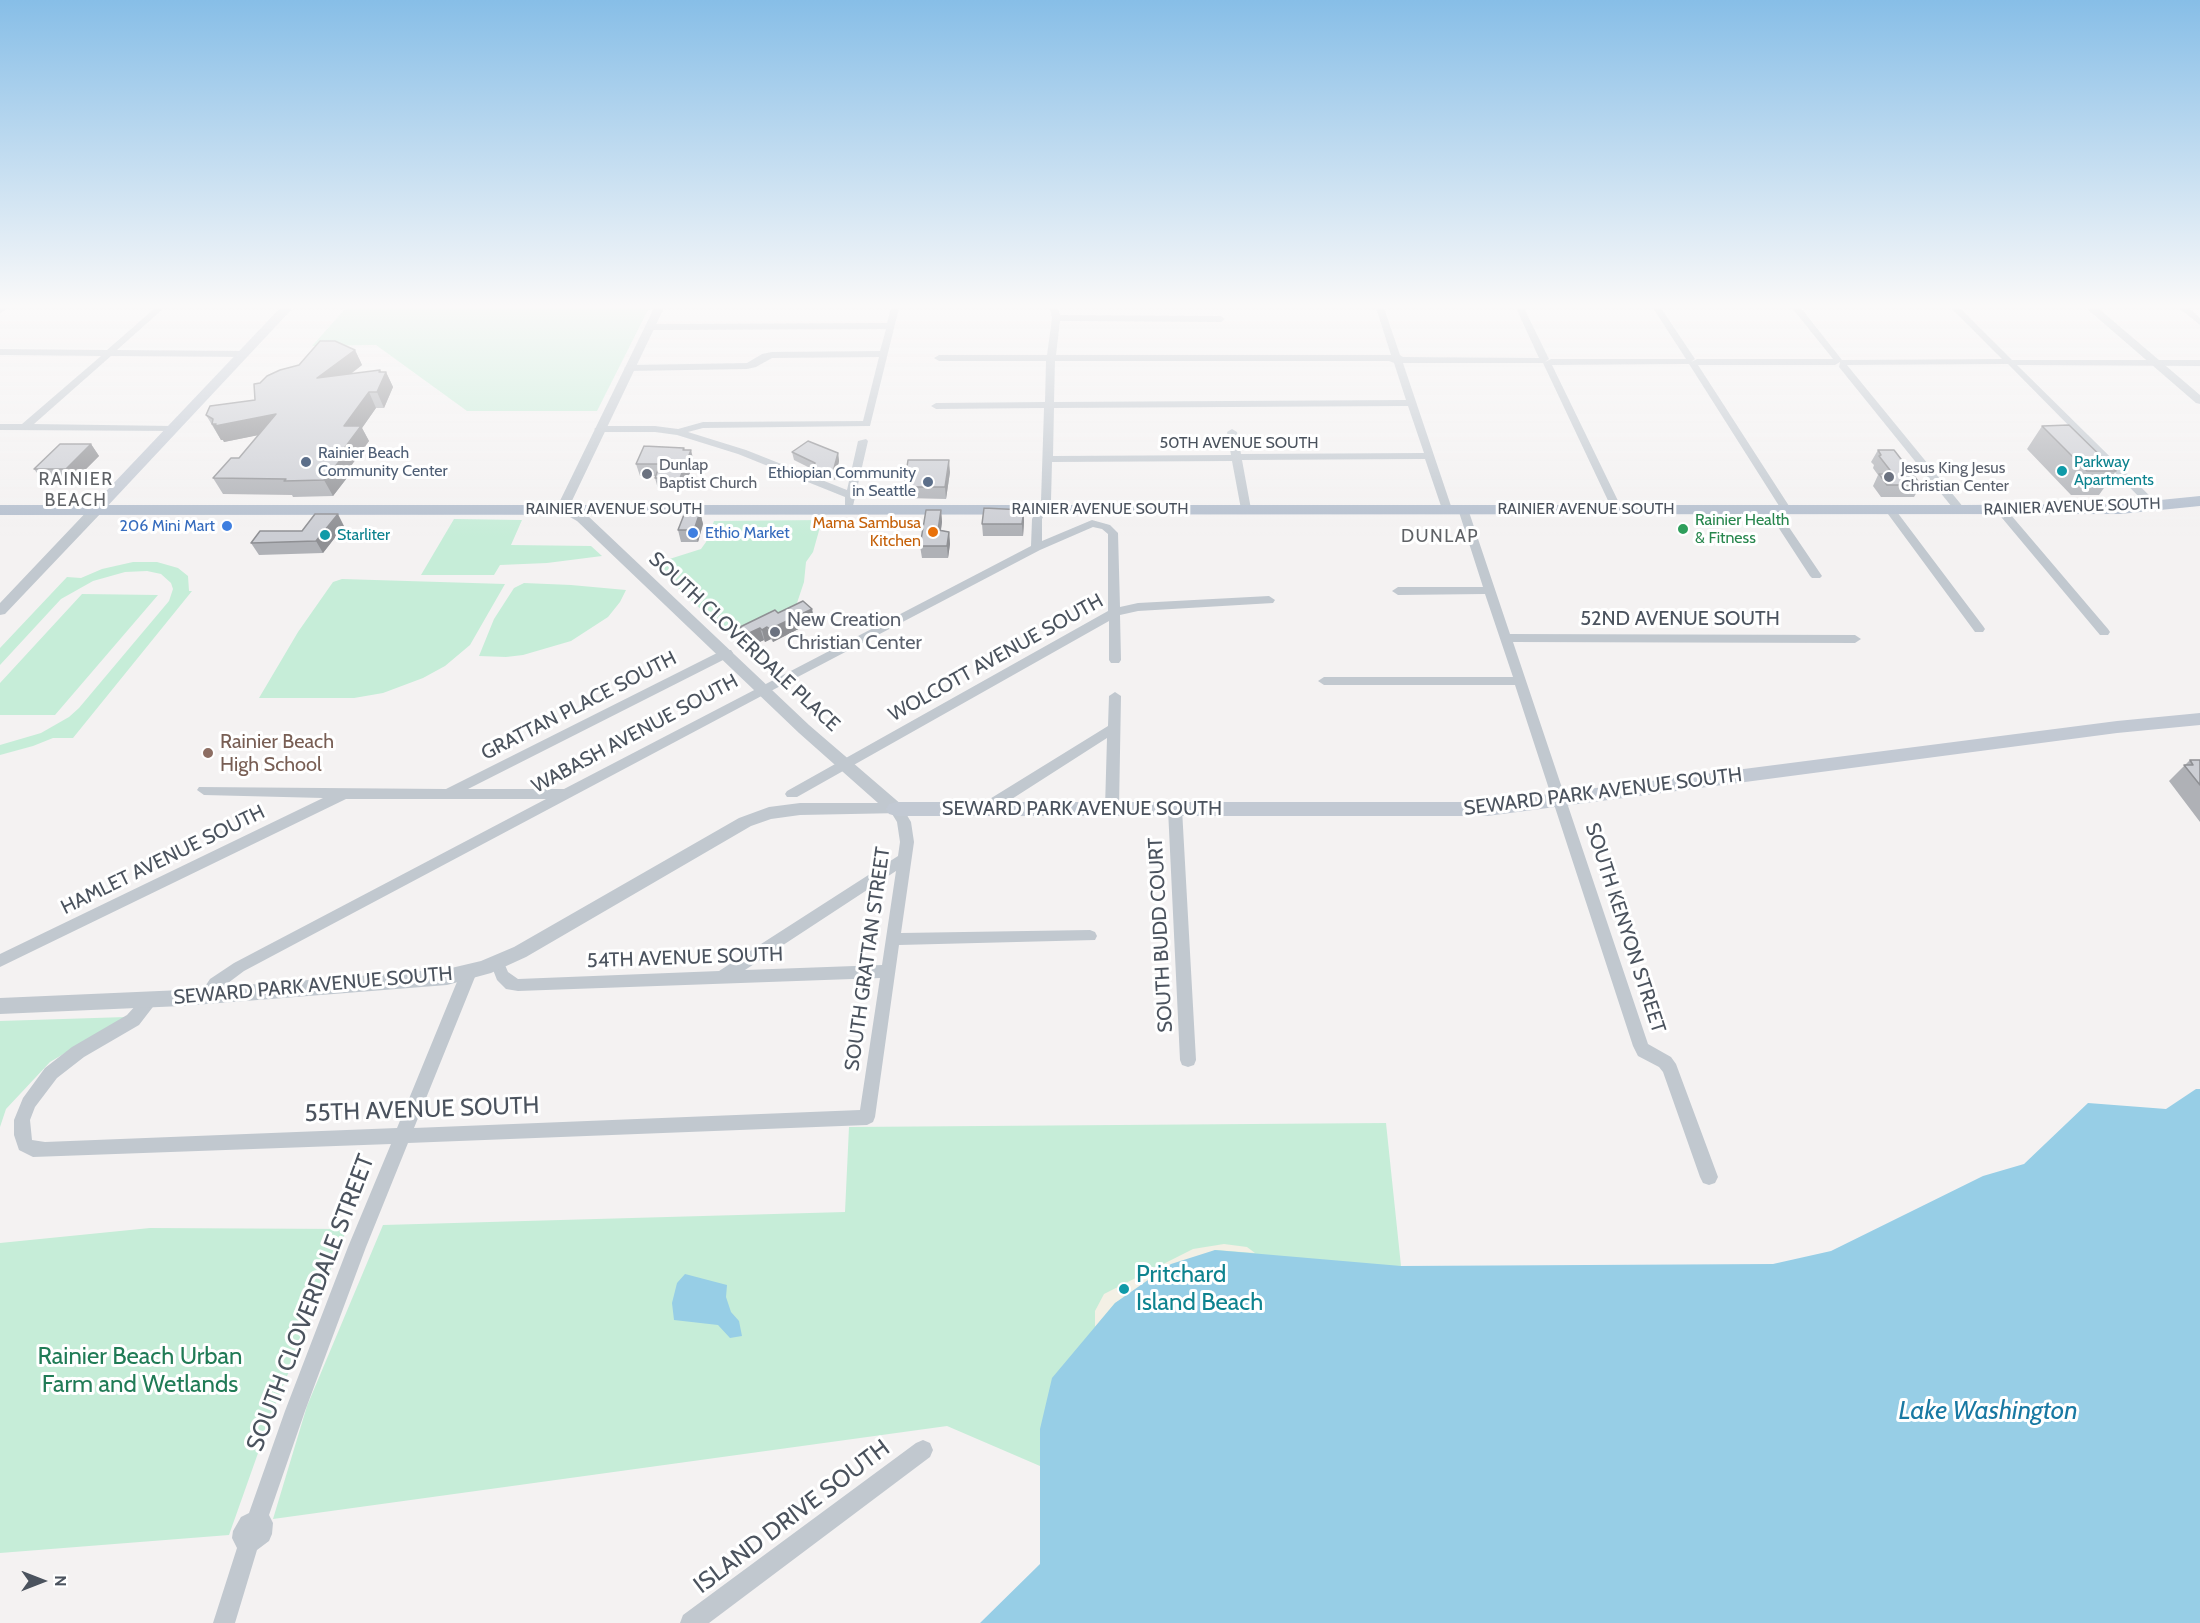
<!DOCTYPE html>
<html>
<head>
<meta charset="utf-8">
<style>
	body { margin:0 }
	#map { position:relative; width:2200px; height:1623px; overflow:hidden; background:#f4f2f2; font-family:Cabin,sans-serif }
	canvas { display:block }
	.north { position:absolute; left:12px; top:1551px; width:60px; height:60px; -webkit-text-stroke:4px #fff; paint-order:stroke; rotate:90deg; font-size:16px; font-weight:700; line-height:24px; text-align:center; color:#4b535e }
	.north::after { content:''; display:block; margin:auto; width:21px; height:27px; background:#4b535e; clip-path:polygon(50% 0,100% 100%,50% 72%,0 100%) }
</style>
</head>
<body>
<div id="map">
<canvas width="2200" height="1623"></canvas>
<div class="north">N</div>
</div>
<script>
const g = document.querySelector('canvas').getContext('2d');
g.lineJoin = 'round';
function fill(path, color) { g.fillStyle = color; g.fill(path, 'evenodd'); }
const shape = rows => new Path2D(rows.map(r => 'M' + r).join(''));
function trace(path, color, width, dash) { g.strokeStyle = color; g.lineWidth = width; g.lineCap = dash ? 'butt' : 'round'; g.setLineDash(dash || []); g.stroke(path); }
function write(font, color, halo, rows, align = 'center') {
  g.font = font + ' Cabin,sans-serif'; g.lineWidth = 6; g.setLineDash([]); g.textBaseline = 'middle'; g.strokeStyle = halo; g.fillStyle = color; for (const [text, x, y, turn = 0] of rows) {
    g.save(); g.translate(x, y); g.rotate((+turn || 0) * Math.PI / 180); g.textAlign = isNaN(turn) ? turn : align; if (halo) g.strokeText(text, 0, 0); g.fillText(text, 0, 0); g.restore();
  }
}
fill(shape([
	[346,308,649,308,597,411,467,411,376,345,312,346],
	[454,519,522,520,511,545,591,546,602,556,547,563,500,565,494,575,421,575],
	[822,520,813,552,806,562,804,582,796,606,748,632,730,636,657,569,660,562,701,549,706,542,714,521],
	[133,562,157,562,178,568,188,576,189,591,192,591,73,738,53,738,33,746,0,755,0,745,41,733,69,717,79,708,169,601,173,589,171,583,161,574,147,571,125,572,93,581,61,599,0,665,0,648,67,577,81,578,102,569],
	[342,579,505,584,470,645,445,666,423,678,383,693,354,698,259,698,298,632,333,582],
	[524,583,571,585,626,590,620,602,608,617,571,641,523,655,506,657,479,656,494,619,514,588],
	[82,594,158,595,55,715,0,715,0,683],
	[126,1017,50,1062,6,1109,0,1127,0,1021],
	[1386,1123,1401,1266,1040,1466,947,1426,273,1519,307,1406,383,1225,845,1212,849,1127],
	[150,1228,347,1229,274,1408,229,1535,0,1553,0,1243]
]), '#c6edd8');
fill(shape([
	[1224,1244,1247,1247,1255,1253,1215,1250,1115,1303,1095,1327,1095,1311,1104,1294,1193,1249]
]), '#f3f0e5');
fill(shape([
	[2196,1089,2200,1089,2200,1623,980,1623,1040,1564,1040,1429,1052,1378,1115,1303,1171,1264,1215,1250,1401,1266,1773,1264,1831,1251,1983,1176,2024,1164,2088,1103,2166,1109],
	[685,1274,727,1285,726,1297,731,1312,739,1321,742,1336,730,1338,718,1325,674,1320,672,1303,677,1283]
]), '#97cee6');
fill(shape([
	[155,308,164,308,117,350,244,351,248,354,244,357,111,356,34,424,173,426,176,427,176,431,0,430,0,424,22,424,101,356,0,355,0,349,107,350,155,308],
	[891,308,899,308,870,426,703,428,688,432,746,450,847,490,858,441,866,439,868,441,853,506,845,506,845,497,738,454,677,435,655,432,599,432,594,429,599,426,655,426,678,429,703,422,863,421,879,357,772,358,756,367,747,369,629,371,624,368,629,365,747,363,762,354,772,352,880,351,886,329,650,330,646,327,650,324,887,323,891,308],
	[1050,308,1058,308,1060,315,1221,316,1225,319,1221,322,1060,321,1056,355,1391,355,1376,308,1384,308,1400,355,1403,357,1539,358,1516,308,1524,308,1549,359,1545,362,1551,359,1686,359,1653,308,1661,308,1695,359,1691,362,1697,359,1833,359,1792,308,1801,308,1842,360,2002,359,1951,308,1960,308,2012,360,2200,360,2200,366,2017,365,2158,504,2158,508,2154,509,2150,508,2008,364,1847,365,1964,508,1964,512,1960,513,1956,512,1839,367,1840,362,1835,365,1698,365,1791,509,1786,512,1781,509,1689,364,1552,365,1622,509,1617,512,1612,509,1543,363,1403,363,1452,509,1451,511,1447,512,1442,509,1425,459,1242,460,1251,509,1246,512,1241,509,1232,461,1052,462,1051,501,1042,519,1042,541,1092,520,1110,525,1118,533,1120,607,1138,603,1269,596,1275,600,1273,603,1138,611,1120,615,1121,660,1119,663,1111,663,1109,660,1109,621,797,797,787,797,785,794,787,791,1108,611,1108,534,1102,529,1093,527,1040,550,769,692,244,971,220,989,212,1001,207,1002,202,1001,199,996,202,991,210,979,234,963,546,799,346,799,0,967,0,954,323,798,204,795,197,790,199,787,446,789,723,650,731,650,733,653,731,656,468,789,564,789,1031,546,1032,519,1041,501,1044,408,936,409,931,406,936,403,1045,402,1046,361,939,361,934,358,939,355,1047,355,1052,318,1050,308],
	[1055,361,1389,361,1394,363,1406,400,1054,402,1055,361],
	[1408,406,1424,453,1241,454,1237,432,1232,429,1227,432,1231,455,1053,456,1054,408,1408,406],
	[2179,308,2189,308,2200,318,2200,325,2179,308],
	[1463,506,1468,509,1510,634,1855,635,1861,639,1855,643,1513,642,1648,1044,1671,1057,1676,1064,1718,1177,1715,1183,1709,1185,1703,1183,1700,1177,1663,1072,1659,1067,1638,1056,1633,1046,1515,685,1324,685,1318,681,1324,677,1513,677,1485,594,1398,595,1392,591,1398,587,1483,587,1458,509,1463,506],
	[1772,507,1776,508,1822,576,1820,578,1812,578,1810,576,1767,510,1772,507],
	[1890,507,1894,508,1983,626,1985,629,1983,632,1975,632,1885,510,1890,507],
	[2001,507,2005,508,2108,629,2110,632,2108,635,2100,635,1997,512,1997,508,2001,507],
	[1115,692,1121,696,1119,808,1117,812,1112,813,1105,808,1107,738,990,813,980,813,978,809,980,805,1108,726,1109,696,1115,692],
	[896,804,901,805,911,822,914,842,901,933,1090,930,1095,932,1097,936,1095,940,899,945,875,1117,873,1122,867,1125,408,1143,366,1247,305,1411,269,1515,273,1523,272,1534,269,1541,257,1550,235,1623,213,1623,237,1548,232,1538,233,1531,241,1517,249,1513,285,1411,348,1247,391,1144,33,1157,19,1150,14,1135,14,1120,23,1098,45,1068,72,1047,127,1015,146,994,151,993,156,994,159,999,139,1025,84,1057,57,1078,35,1107,30,1120,32,1140,45,1142,397,1128,461,972,464,968,469,966,474,968,477,972,414,1128,860,1110,880,978,518,991,506,989,497,980,490,962,492,958,497,956,502,958,508,972,518,979,719,971,898,856,900,842,897,822,889,809,896,804],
	[896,871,882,965,745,970,896,871],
	[1175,804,1182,809,1196,1060,1194,1065,1188,1067,1182,1065,1180,1060,1168,809,1175,804],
	[923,1440,930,1443,933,1450,930,1457,709,1623,680,1623,683,1615,916,1443,923,1440]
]), '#c1c8cf');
fill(shape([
	[654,308,664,308,569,507,587,515,809,725,902,805,904,809,902,813,800,815,771,819,751,826,526,957,491,973,447,985,182,1006,0,1014,0,998,182,990,447,969,481,961,514,947,739,818,769,807,800,803,878,803,799,733,577,521,556,509,654,308],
	[2086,308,2098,308,2200,395,2200,404,2196,403,2086,308],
	[97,505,102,506,103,509,102,512,5,614,0,615,0,603,92,506,97,505]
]), '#c1c8cf');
fill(shape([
	[0,308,8,308,0,313,0,308],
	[280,308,293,308,102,512,92,512,89,509,92,506,280,308],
	[2200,713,2200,725,2117,733,1487,816,896,816,889,814,886,809,889,804,896,802,1487,802,2117,721,2200,713]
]), '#c2c9d3');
fill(shape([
	[2200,496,2200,506,2120,514,0,515,0,505,1960,505,2120,504,2200,496]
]), '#b4bfce');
fill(shape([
	[355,350,362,365,351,374,380,370,381,372,386,372,393,387,384,408,376,408,362,428,369,441,348,470,350,474,333,496,293,497,292,495,223,494,213,478,239,458,258,435,224,442,223,440,221,440,206,415,255,400,260,383,299,365],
	[2042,426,2116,471,2099,495,2071,495,2027,449],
	[91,444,99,456,74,481,43,481,34,469],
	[684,450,694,462,684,489,658,489,655,478,655,476,640,476,636,464],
	[1878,450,1921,485,1914,497,1881,497,1873,486,1878,475,1873,468,1874,465,1871,462],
	[792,452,838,453,839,461,835,480,815,475,814,470,794,460],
	[950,472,946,499,905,498,904,487],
	[941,510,942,522,941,530,949,532,950,544,948,558,922,558,920,546],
	[700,512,703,524,698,542,681,542,678,530],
	[1024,522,1023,536,983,536,982,524],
	[344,526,323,553,259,555,251,543,302,531],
	[812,609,814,621,773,642,771,639,765,642,764,640,751,646,743,639,740,627,778,613],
	[2190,760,2200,760,2200,822,2169,781]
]), '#afb1b6');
fill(shape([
	[355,350,362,365,325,393,317,378],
	[380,370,383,377,386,372,393,387,384,408,377,392],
	[369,392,376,408,362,428,369,441,348,470,350,474,333,496,324,480,337,458,344,426],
	[276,414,284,430,224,442,223,440,221,440,212,424],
	[91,444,99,456,74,481,66,469],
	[684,448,687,460,691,450,694,462,684,489,680,478],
	[838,453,839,461,835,480,833,472],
	[949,460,950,472,946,499,945,487],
	[941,510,942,522,939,542,938,530],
	[1024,510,1024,522,1023,536,1022,524],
	[700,512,703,524,698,542,694,530],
	[338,514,344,526,323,553,316,541],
	[949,532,950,544,948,558,947,546],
	[812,609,814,621,773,642,770,629],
	[767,627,771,639,765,642,762,630],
	[760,628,764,640,751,646,747,634]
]), '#8f9094');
const building = shape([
	[320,341,335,341,355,350,317,378,380,370,379,372,386,372,377,392,369,392,344,426,361,426,337,458,342,458,324,480,284,481,286,479,213,478,231,458,239,458,276,414,215,426,216,424,212,424,213,419,206,415,210,406,255,400,254,384,260,383,267,376,280,370,299,365,320,341],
	[2069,425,2116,471,2087,471,2042,426,2069,425],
	[808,441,838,453,833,472,814,467,815,463,792,452,808,441],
	[60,444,91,444,66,469,34,469,60,444],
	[644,446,684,448,683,450,691,450,680,478,655,478,660,464,636,464,644,446],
	[1878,450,1894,450,1921,485,1887,485,1879,474,1893,474,1879,456,1881,455,1878,450],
	[908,460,949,460,945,487,904,487,908,460],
	[984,508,1024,510,1022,524,982,524,984,508],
	[926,510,941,510,938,530,949,532,947,546,920,546,926,510],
	[685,512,700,512,694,530,678,530,685,512],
	[315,514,338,514,316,541,251,543,260,531,302,531,315,514],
	[803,601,812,609,770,629,767,627,762,630,760,628,747,634,740,627,775,610,778,613,803,601],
	[2190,760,2200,760,2200,785,2184,765,2193,765,2190,760]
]);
fill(building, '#ccced4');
trace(building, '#8f9094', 1.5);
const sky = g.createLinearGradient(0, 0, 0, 536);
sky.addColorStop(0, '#87bee7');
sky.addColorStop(0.57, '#faf9f9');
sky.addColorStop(1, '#faf9f900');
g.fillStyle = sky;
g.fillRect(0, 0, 2200, 536);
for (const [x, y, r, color] of [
	[306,462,6,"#5c6f8a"],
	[2062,471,6,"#0f9aa8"],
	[647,474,6,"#6b7280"],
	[1889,477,6,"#6b7280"],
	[928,482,6,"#5c6f8a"],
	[227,526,6,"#3f7fe0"],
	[1683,529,6,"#2e9e5b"],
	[933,532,6,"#e8710a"],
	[693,533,6,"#3f7fe0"],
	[325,535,6,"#0f9aa8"],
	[775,632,6,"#6b7280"],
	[208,753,6,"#8d6e63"],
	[1124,1289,6,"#0f9aa8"]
]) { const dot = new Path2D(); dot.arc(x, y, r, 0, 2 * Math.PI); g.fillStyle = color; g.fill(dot); trace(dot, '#fff', 2); }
write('16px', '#4b535e', '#fff', [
	["50TH AVENUE SOUTH",1239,443],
	["RAINIER AVENUE SOUTH",2072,507,-2],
	["RAINIER AVENUE SOUTH",614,509],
	["RAINIER AVENUE SOUTH",1100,509],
	["RAINIER AVENUE SOUTH",1586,509]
]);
write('16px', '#4e5e75', '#fff', [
	["Rainier Beach",318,453],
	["Community Center",318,471],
	["Ethiopian Community",916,473,"right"],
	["in Seattle",916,491,"right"]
], 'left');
write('16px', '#0d838f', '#fff', [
	["Parkway",2074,462],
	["Apartments",2074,480],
	["Starliter",337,535]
], 'left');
write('16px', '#5b616d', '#fff', [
	["Dunlap",659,465],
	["Baptist Church",659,483],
	["Jesus King Jesus",1901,468],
	["Christian Center",1901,486]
], 'left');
write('16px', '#27864d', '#fff', [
	["Rainier Health",1695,520],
	["& Fitness",1695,538]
], 'left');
write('16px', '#c56008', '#fff', [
	["Mama Sambusa",921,523],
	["Kitchen",921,541]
], 'right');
write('16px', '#366cbe', '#fff', [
	["206 Mini Mart",215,526],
	["Ethio Market",705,533,"left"]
], 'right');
g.letterSpacing = '1.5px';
write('18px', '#5f6266', '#fff', [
	["RAINIER",76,480],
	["BEACH",76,501],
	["DUNLAP",1440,537]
]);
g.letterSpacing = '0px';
write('20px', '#4b535e', '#fff', [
	["52ND AVENUE SOUTH",1680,619],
	["SOUTH CLOVERDALE PLACE",744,642,43],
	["WOLCOTT AVENUE SOUTH",996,658,-29],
	["GRATTAN PLACE SOUTH",579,706,-27],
	["WABASH AVENUE SOUTH",635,734,-28],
	["SEWARD PARK AVENUE SOUTH",1603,792,-7],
	["SEWARD PARK AVENUE SOUTH",1082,809],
	["HAMLET AVENUE SOUTH",163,860,-26],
	["SOUTH KENYON STREET",1625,928,72],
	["SOUTH BUDD COURT",1161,935,-93],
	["54TH AVENUE SOUTH",685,958,-2],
	["SOUTH GRATTAN STREET",868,959,-82],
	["SEWARD PARK AVENUE SOUTH",313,986,-5]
]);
write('20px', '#5b616d', '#fff', [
	["New Creation",787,620],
	["Christian Center",787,643]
], 'left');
write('20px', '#785e54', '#fff', [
	["Rainier Beach",220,742],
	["High School",220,765]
], 'left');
write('24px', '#4b535e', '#fff', [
	["55TH AVENUE SOUTH",422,1110,-2],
	["SOUTH CLOVERDALE STREET",311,1303,-69],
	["ISLAND DRIVE SOUTH",792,1517,-37]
]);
write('24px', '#0d838f', '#fff', [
	["Pritchard",1136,1275],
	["Island Beach",1136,1303]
], 'left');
write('24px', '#207b56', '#fff', [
	["Rainier Beach Urban",140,1357],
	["Farm and Wetlands",140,1385]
]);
write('italic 26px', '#1979a3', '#fff', [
	["Lake Washington",1988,1411]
]);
</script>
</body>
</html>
